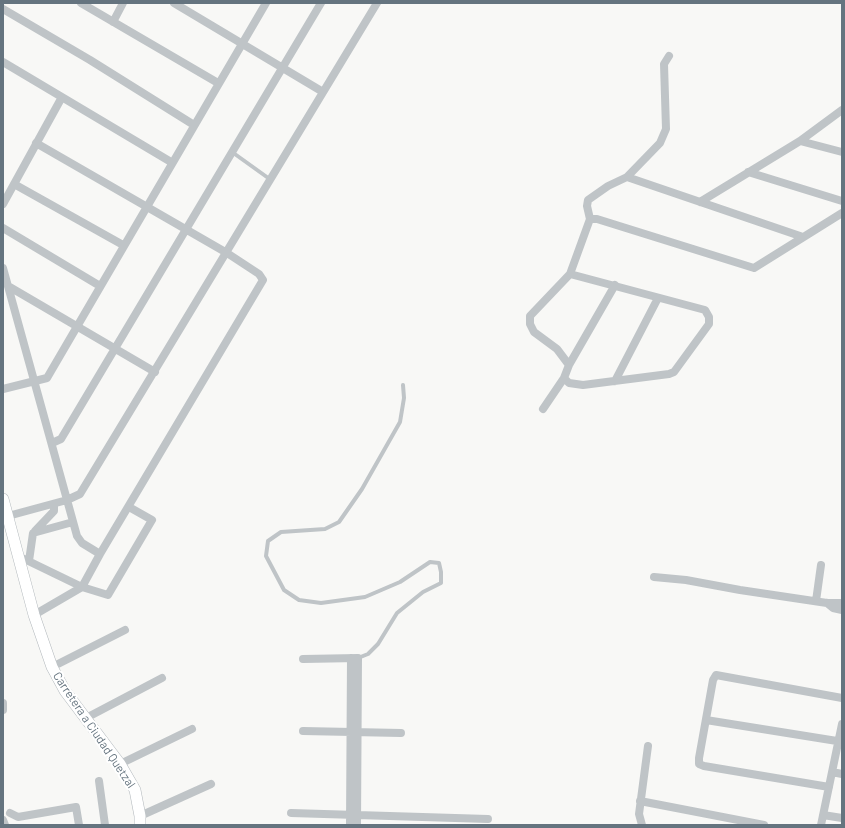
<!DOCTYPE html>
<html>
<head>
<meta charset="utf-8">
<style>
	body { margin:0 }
	#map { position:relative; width:845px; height:828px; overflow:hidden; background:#f8f8f6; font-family:Barlow,sans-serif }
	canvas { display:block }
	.frame { position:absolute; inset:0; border:4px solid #65747f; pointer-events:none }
</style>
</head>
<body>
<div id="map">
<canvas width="845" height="828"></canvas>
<div class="frame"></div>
</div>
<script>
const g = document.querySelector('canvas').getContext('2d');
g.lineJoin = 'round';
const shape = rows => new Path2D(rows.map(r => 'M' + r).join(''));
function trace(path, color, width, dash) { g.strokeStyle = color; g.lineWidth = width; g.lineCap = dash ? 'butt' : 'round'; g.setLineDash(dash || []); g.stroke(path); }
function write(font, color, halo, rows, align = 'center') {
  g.font = font + ' Barlow,sans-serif'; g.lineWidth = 4; g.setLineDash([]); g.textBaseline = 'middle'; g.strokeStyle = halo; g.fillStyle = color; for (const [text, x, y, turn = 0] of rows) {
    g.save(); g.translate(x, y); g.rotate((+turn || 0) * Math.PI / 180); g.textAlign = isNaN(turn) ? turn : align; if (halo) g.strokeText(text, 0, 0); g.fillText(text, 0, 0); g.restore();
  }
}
const secondary = shape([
	[3,499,34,615,52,667,65,691,120,764,135,790,140,816,140,825]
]);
trace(secondary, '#b2b8bc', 12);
trace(shape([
	[232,152,271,180],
	[358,658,368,654,378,644,397,613,423,592,441,583,441,572,439,563,430,562,400,582,365,597,321,603,299,600,284,590,266,556,268,541,281,532,325,529,339,522,362,489,400,422,404,398,403,385]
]), '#bfc4c7', 4);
trace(shape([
	[81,3,218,83],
	[174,3,323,92],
	[3,9,90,60,194,125],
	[113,22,123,3],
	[669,56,664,64,666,129,660,143,627,177,608,186,588,200,587,206,590,219,597,219,754,268,842,213],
	[3,62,171,162],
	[800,141,842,152],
	[748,172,842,201],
	[627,177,803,237],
	[14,184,123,245],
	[700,202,800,141,842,110],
	[3,204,62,97],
	[3,228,100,286],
	[3,268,77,536,82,543,100,554],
	[8,286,155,372],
	[569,365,615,285],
	[564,378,569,383,583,385,669,374,674,372,709,324,709,317,705,310,570,274],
	[615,381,658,298],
	[3,389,47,378,266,3],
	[543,409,564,378,569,365,557,349,534,332,530,324,530,316,570,274,590,219],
	[52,443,61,439,321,3],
	[8,516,67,500,80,494,377,3],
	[35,531,54,511,54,504],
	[18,556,82,587,108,595,152,520,129,507],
	[29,561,33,533,73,522],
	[654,577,686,580,740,590,827,603,842,603],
	[816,601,821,565],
	[827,603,833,608,842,610],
	[34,615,82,587,100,554,263,280,259,274,227,253,36,143],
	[303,659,358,658,357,825],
	[52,667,125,630],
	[3,703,3,710],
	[86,718,162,678],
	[706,720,837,741],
	[303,731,401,733],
	[120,764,192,729],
	[832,772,842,774],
	[99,781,105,825],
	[829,787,704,766,699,764,699,758,713,680,716,675,842,698],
	[640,801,764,825],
	[10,813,18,817,76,807,79,825],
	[291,813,488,819],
	[823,815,842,818],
	[140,816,211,784],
	[3,820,5,825],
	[350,825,351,658],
	[642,825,639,814,648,746],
	[821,825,842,724]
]), '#bfc4c7', 8);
trace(secondary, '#fff', 11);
write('12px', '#65747f', '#fff', [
	["Carretera a Ciudad Quetzal",94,730,56]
]);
</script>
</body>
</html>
